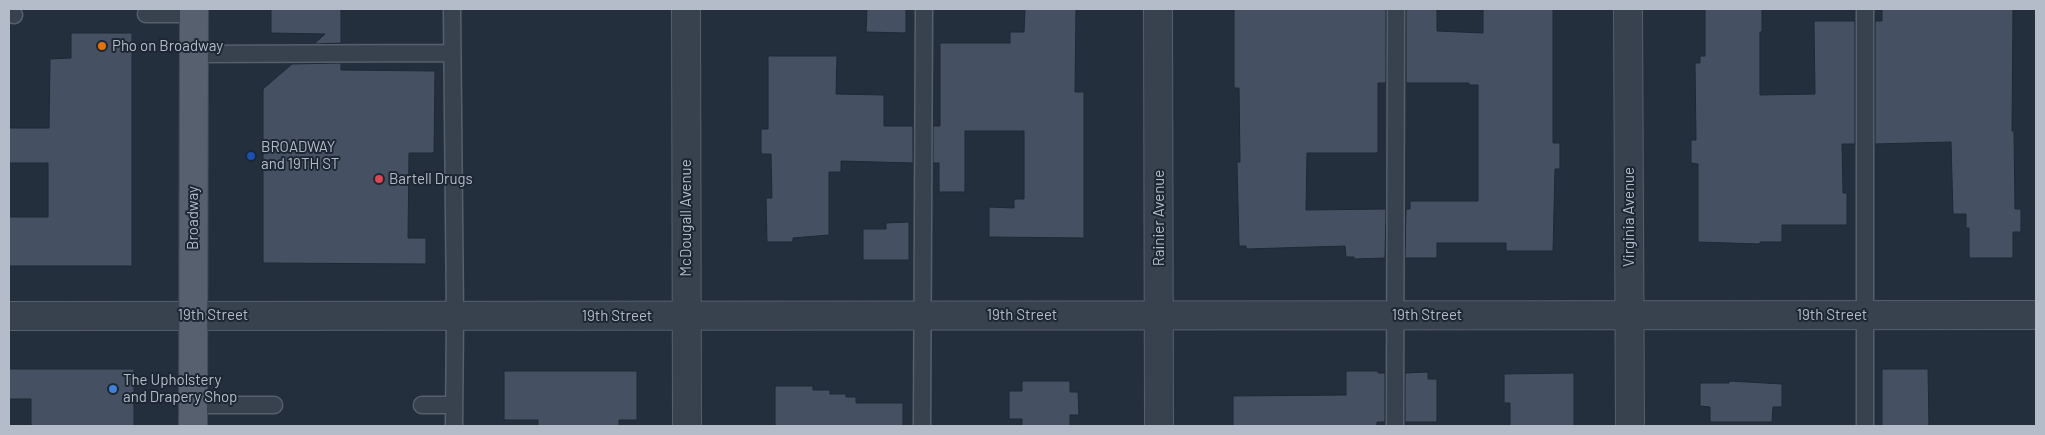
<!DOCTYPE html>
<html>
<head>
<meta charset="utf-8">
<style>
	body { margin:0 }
	#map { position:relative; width:2045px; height:435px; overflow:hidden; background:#242f3e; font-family:Barlow,sans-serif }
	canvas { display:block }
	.frame { position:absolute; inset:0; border:10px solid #b4bcc9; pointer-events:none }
</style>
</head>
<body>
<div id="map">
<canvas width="2045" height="435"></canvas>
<div class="frame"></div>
</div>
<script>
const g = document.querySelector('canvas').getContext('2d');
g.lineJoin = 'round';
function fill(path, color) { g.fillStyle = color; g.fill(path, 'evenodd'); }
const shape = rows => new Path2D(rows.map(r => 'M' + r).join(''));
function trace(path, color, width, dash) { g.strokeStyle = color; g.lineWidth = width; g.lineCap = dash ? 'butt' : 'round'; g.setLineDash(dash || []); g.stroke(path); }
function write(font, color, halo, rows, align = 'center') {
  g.font = font + ' Barlow,sans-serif'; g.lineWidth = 4; g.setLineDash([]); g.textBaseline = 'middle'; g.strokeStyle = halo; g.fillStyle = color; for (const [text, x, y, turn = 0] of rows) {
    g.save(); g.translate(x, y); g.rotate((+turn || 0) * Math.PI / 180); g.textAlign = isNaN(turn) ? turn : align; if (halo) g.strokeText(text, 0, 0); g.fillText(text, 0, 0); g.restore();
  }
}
const building = shape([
	[271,9,341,9,341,43,314,44,325,34,271,33,271,9],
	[867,9,906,9,906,33,866,32,867,9],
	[1025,9,1076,9,1075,92,1084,92,1084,238,989,237,989,207,1014,208,1014,199,1024,199,1024,131,965,131,965,192,939,192,939,163,933,163,933,126,940,126,940,43,1010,43,1010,32,1024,32,1025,9],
	[1234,9,1386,9,1386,83,1378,83,1378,153,1307,153,1306,210,1386,209,1385,258,1354,259,1354,257,1346,257,1345,246,1246,249,1246,246,1239,246,1237,162,1240,162,1239,88,1234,88,1234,9],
	[1406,9,1437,9,1437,31,1483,33,1483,9,1553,9,1553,143,1560,143,1560,169,1555,169,1553,251,1506,251,1506,243,1437,243,1437,258,1405,258,1406,209,1410,209,1410,201,1478,201,1478,85,1469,85,1469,83,1406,83,1406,9],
	[1705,9,1762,9,1762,32,1760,32,1760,95,1815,94,1814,21,1855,21,1855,144,1842,144,1843,193,1847,193,1847,225,1782,225,1782,242,1760,242,1760,244,1698,242,1698,164,1691,163,1691,140,1696,140,1695,63,1700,63,1700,56,1705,56,1705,9],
	[1882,9,2013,9,2012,131,2014,131,2015,209,2021,209,2021,232,2013,232,2013,258,1969,258,1969,228,1966,228,1966,214,1953,214,1951,142,1875,144,1875,21,1882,21,1882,9],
	[71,33,132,33,132,266,9,266,9,217,48,217,48,163,9,163,9,128,49,128,50,59,71,58,71,33],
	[768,56,837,56,836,94,884,95,884,126,913,126,913,163,841,161,841,172,829,172,829,235,793,238,793,242,767,242,766,198,772,198,771,154,761,154,761,129,768,129,768,56],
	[341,63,341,70,435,71,434,153,409,153,408,238,426,238,426,264,263,263,263,89,292,64,341,63],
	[909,222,909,260,863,260,863,229,886,229,886,223,909,222],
	[9,369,134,369,134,426,31,426,31,399,9,399,9,369],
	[1882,369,1928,369,1929,426,1882,426,1882,369],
	[504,371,637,371,637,420,619,420,619,426,538,426,538,420,504,420,504,371],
	[1346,371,1378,371,1378,373,1385,373,1385,422,1377,422,1377,426,1233,426,1233,396,1346,395,1346,371],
	[1428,372,1428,379,1437,379,1437,422,1405,422,1405,373,1428,372],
	[1574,373,1574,426,1510,426,1510,403,1504,403,1504,374,1574,373],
	[1022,381,1070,381,1070,392,1078,392,1079,415,1070,415,1070,426,1022,426,1022,419,1009,419,1009,391,1022,391,1022,381],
	[1729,381,1782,384,1782,407,1773,407,1772,422,1710,422,1710,407,1700,406,1700,383,1729,383,1729,381],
	[775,386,813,386,813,390,830,390,830,394,846,394,846,397,856,397,856,403,903,403,903,426,775,426,775,386]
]);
fill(building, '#455162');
trace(building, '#1f2835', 1);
const service = shape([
	[452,9,455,316,454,426],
	[9,12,14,15],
	[146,14,194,14],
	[194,54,452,53],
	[193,405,274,405],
	[422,405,454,405],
	[922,426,924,9],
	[1395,426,1396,9],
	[1865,426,1865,9]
]);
const minor = shape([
	[1158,9,1159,426],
	[1628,9,1630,426]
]);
const tertiary = shape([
	[686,9,687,426],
	[9,316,2036,315]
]);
const primary = shape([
	[193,426,194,9]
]);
trace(service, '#565f6c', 19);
trace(minor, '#565f6c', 30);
trace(tertiary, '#565f6c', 30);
trace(primary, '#414a57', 30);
trace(service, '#38414e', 16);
trace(minor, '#38414e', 28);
trace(tertiary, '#38414e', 28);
trace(primary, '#56606e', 28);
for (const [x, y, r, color] of [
	[102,46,5,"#e8710a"],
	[251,156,5,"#1a4fb4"],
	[379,179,5,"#e0444e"],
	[113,389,5,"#3f7fe0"]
]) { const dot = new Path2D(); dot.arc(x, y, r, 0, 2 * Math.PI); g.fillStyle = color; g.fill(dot); trace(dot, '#1d2633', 2); }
write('15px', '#b4bcc9', '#1d2633', [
	["Pho on Broadway",112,46],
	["BROADWAY",261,147],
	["and 19TH ST",261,164],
	["Bartell Drugs",389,179],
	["The Upholstery",123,380],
	["and Drapery Shop",123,397]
], 'left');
write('15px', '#b4bcc9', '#1d2633', [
	["Virginia Avenue",1629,217,-90],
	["Broadway",193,218,-90],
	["McDougall Avenue",686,218,-90],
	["Rainier Avenue",1159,218,-90],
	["19th Street",213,315],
	["19th Street",1022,315],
	["19th Street",1427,315],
	["19th Street",1832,315],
	["19th Street",617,316]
]);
</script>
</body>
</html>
